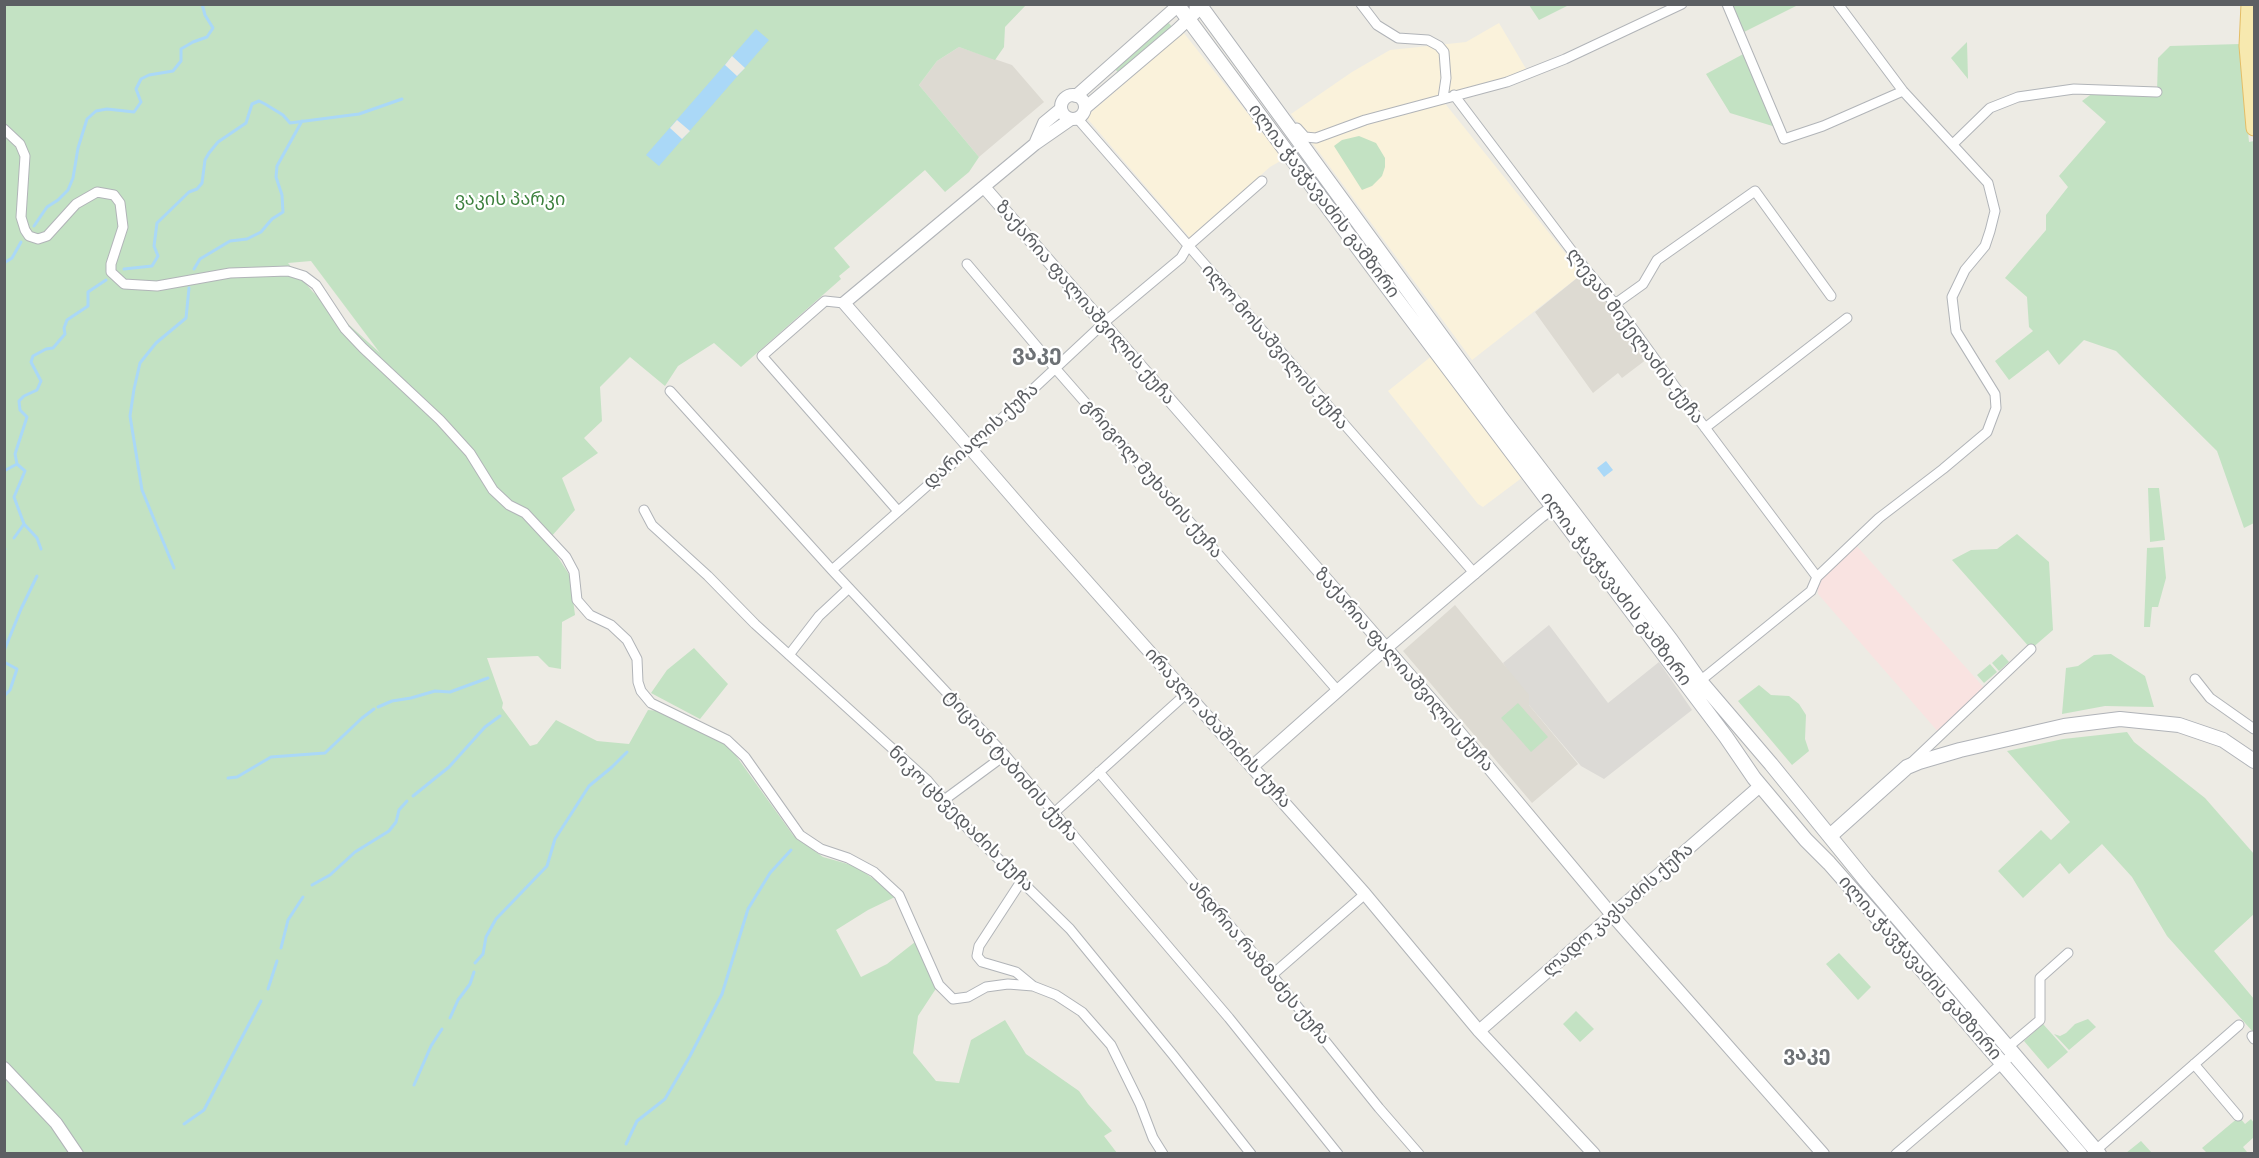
<!DOCTYPE html>
<html>
<head>
<meta charset="utf-8">
<style>
	body { margin:0 }
	#map { position:relative; width:2259px; height:1158px; overflow:hidden; background:#edebe4; font-family:Cabin,sans-serif }
	canvas { display:block }
	.frame { position:absolute; inset:0; border:6px solid #5c5f63; pointer-events:none }
</style>
</head>
<body>
<div id="map">
<canvas width="2259" height="1158"></canvas>
<div class="frame"></div>
</div>
<script>
const g = document.querySelector('canvas').getContext('2d');
g.lineJoin = 'round';
function fill(path, color) { g.fillStyle = color; g.fill(path, 'evenodd'); }
const shape = rows => new Path2D(rows.map(r => 'M' + r).join(''));
function trace(path, color, width, dash) { g.strokeStyle = color; g.lineWidth = width; g.lineCap = dash ? 'butt' : 'round'; g.setLineDash(dash || []); g.stroke(path); }
function write(font, color, halo, rows, align = 'center') {
  g.font = font + ' Cabin,"Noto Sans Georgian",sans-serif'; g.lineWidth = 4.5; g.setLineDash([]); g.textBaseline = 'middle'; g.strokeStyle = halo; g.fillStyle = color; for (const [text, x, y, turn = 0] of rows) {
    g.save(); g.translate(x, y); g.rotate((+turn || 0) * Math.PI / 180); g.textAlign = isNaN(turn) ? turn : align; if (halo) g.strokeText(text, 0, 0); g.fillText(text, 0, 0); g.restore();
  }
}
fill(shape([
	[1499,23,1529,74,1443,101,1582,274,1472,360,1291,114,1352,72,1390,50,1466,42],
	[1183,32,1284,159,1270,167,1190,238,1086,117],
	[1433,355,1523,477,1483,507,1478,504,1388,391]
]), '#faf2db');
fill(shape([
	[1549,625,1608,703,1659,662,1692,710,1604,779,1581,766,1529,705,1503,663]
]), '#dcdad6');
fill(shape([
	[959,47,1012,65,1044,102,979,157,919,85,937,61],
	[1582,274,1612,306,1633,335,1647,359,1622,378,1618,373,1593,393,1535,312],
	[1455,605,1529,695,1529,705,1578,764,1532,803,1403,651]
]), '#dddad2');
fill(shape([
	[1854,543,1987,691,1940,734,1818,594,1817,577]
]), '#f9e3e1');
fill(shape([
	[5,5,1026,5,1005,27,1004,47,995,60,959,47,937,61,919,85,979,157,969,172,945,192,925,170,834,248,850,267,839,276,841,279,741,367,714,343,678,366,665,386,630,357,600,387,602,421,584,438,598,453,562,478,575,510,550,538,549,543,570,576,575,615,562,622,561,669,549,667,538,656,487,658,503,703,502,708,530,746,537,744,556,720,597,741,629,744,648,710,660,711,721,740,734,753,793,835,823,857,855,866,888,889,895,897,868,910,836,930,861,977,887,964,915,942,937,987,918,1016,913,1053,936,1081,959,1083,971,1040,1005,1020,1026,1054,1079,1091,1088,1104,1112,1131,1104,1136,1117,1153,5,1154],
	[311,261,380,353,313,292,288,263],
	[1529,5,1569,5,1539,20],
	[1727,5,1798,5,1740,34],
	[1167,21,1173,28,1120,74,1114,68],
	[1967,42,1968,79,1951,58],
	[2240,44,2249,142,2254,141,2254,523,2244,528,2217,451,2116,351,2084,340,2059,365,2048,350,2009,380,1995,361,2033,331,2029,327,2027,297,2005,278,2046,230,2046,215,2068,187,2059,176,2106,122,2082,101,2097,90,2157,92,2158,58,2170,46],
	[1747,52,1779,128,1730,113,1706,74],
	[1359,136,1376,143,1385,158,1385,167,1382,176,1372,186,1362,190,1334,146,1342,140],
	[2148,488,2159,488,2165,540,2150,542],
	[2017,534,2049,562,2053,630,2031,649,1952,560,1971,550,1997,549],
	[2163,547,2166,578,2158,607,2152,607,2150,627,2144,627,2147,548],
	[694,648,728,684,700,719,651,693,667,670],
	[2002,654,2009,662,1999,671,1992,663],
	[2111,654,2145,676,2154,707,2105,706,2062,714,2066,668,2078,666,2094,655],
	[1990,664,1997,672,1984,683,1977,675],
	[1759,685,1771,695,1789,696,1799,704,1806,715,1805,739,1809,751,1792,765,1738,701],
	[1518,703,1548,737,1531,752,1501,718],
	[2127,732,2134,742,2205,798,2254,854,2254,914,2214,951,2254,999,2254,1033,2167,936,2132,877,2102,844,2069,874,2060,863,2023,898,1998,871,2041,830,2051,840,2070,822,2007,751,2063,739],
	[1839,953,1871,987,1858,1000,1826,964],
	[1576,1011,1594,1029,1580,1042,1563,1024],
	[2088,1019,2096,1027,2069,1050,2054,1034,2060,1036,2066,1033,2075,1024],
	[2043,1024,2068,1052,2048,1069,2024,1041],
	[2239,1117,2245,1124,2251,1119,2254,1123,2254,1137,2243,1147,2247,1152,2207,1153,2202,1148],
	[2141,1141,2152,1153,2126,1153]
]), '#c3e2c3');
fill(shape([
	[756,29,769,40,659,166,646,155],
	[1606,461,1613,470,1604,477,1597,468]
]), '#aad8f7');
fill(shape([
	[732,56,745,68,737,76,725,65],
	[677,120,690,131,682,139,670,128]
]), '#edebe4');
trace(shape([
	[34,226,47,207,58,200,68,190,73,178,78,148,87,119,96,111,107,109,134,112,141,102,136,89,141,79,149,75,173,71,181,61,181,49,193,42,207,37,213,28,205,15,202,4],
	[4,263,12,258,21,242],
	[124,269,152,266,158,256,154,246,157,223,189,192,197,189,202,183,205,160,209,153,218,142,246,123,252,104,259,101,265,104,283,115,290,123,359,114,402,99],
	[194,269,200,259,230,241,247,239,261,232,272,219,283,212,282,195,276,177,277,166,302,121],
	[4,471,17,464],
	[14,538,24,524],
	[41,549,37,538,24,524,14,497,25,471,17,464,15,454,27,417,20,410,19,401,24,396,37,390,41,381,31,362,33,356,46,349,53,348,65,334,64,328,67,320,88,306,88,292,106,280],
	[4,550,5,549],
	[174,568,142,490,130,416,134,389,140,363,156,343,186,318,189,288],
	[4,651,21,609,37,576],
	[4,662,17,669,10,690,4,696],
	[378,707,392,701,411,698,435,691,450,692,488,678],
	[228,778,237,777,271,757,325,753,362,718,374,709],
	[413,796,449,767,485,727,500,716],
	[312,885,330,875,355,852,389,831,396,822,399,810,407,801],
	[281,948,288,920,303,897],
	[475,963,483,954,486,937,496,919,547,866,555,839,589,786,612,767,627,752],
	[268,989,277,961],
	[450,1018,458,1000,470,984,474,972],
	[414,1085,431,1046,442,1029],
	[184,1124,204,1110,261,1001],
	[626,1144,637,1121,665,1099,690,1056,722,994,748,909,770,873,791,850]
]), '#aad8f7', 3);
const minor = shape([
	[1361,4,1377,25,1398,38,1428,40,1439,46,1444,52,1446,78,1443,98],
	[1727,4,1784,139,1823,126,1903,91],
	[1454,95,1584,267,1615,304,1697,417,1817,577],
	[1077,118,1475,574],
	[1297,128,1305,137,1316,138,1365,120,1507,82,1565,59,1682,4],
	[4,129,20,144,25,156,21,217,25,230,29,236,38,239,47,236,76,204,97,192,114,195,120,203,123,227,111,264,111,272,124,284,157,286,230,273,288,271,304,276,316,285,345,329,363,348,440,420,470,453,493,490,509,505,525,513,566,557,574,572,577,600,590,615,611,625,627,640,637,659,638,682,641,691,651,703,727,740,745,757,800,835,821,849,848,858,874,872,899,895,939,985,953,999,968,997,986,987,1008,984,1033,986,1056,995,1082,1012,1111,1045,1140,1104,1153,1138,1163,1154],
	[1954,143,1990,108,2018,97,2074,89,2157,92],
	[967,264,1055,368,1338,691],
	[844,303,825,301,762,356,898,511],
	[1615,304,1643,284,1657,260,1755,191,1831,296],
	[670,391,832,570,1005,755,1229,1018,1338,1154],
	[1705,428,1847,318],
	[644,510,652,525,708,576,755,624,927,780,969,830,1070,929,1173,1055,1251,1154],
	[832,570,970,448,1107,320,1181,258,1188,246,1262,181],
	[789,655,819,616,849,588],
	[2195,679,2210,698,2254,729],
	[1700,681,1811,591,1817,577,1879,518,1943,469,1987,432,1996,408,1995,394,1956,331,1952,297,1965,270,1985,246,1990,231,1995,211,1988,183,1903,91,1838,4],
	[1911,763,2031,649],
	[1099,772,1272,975,1379,1108,1419,1154],
	[944,800,1005,755],
	[1055,812,1187,693],
	[1022,880,979,946,977,956,982,962,1016,972,1033,986],
	[1272,975,1365,894],
	[2252,1036,2254,1039],
	[2008,1047,2040,1020,2040,978,2068,953],
	[2194,1064,2238,1116],
	[2096,1150,2239,1025],
	[1896,1154,2013,1054]
]);
const tertiary = shape([
	'1061 107a12 12 0 1 1 24 0a12 12 0 1 1-24 0Z',
	[1076,96,1173,10,1176,4],
	[1085,108,1177,30,1195,13,1196,4],
	[1071,119,1035,144,844,303,1034,522,1365,894,1479,1031,1594,1154],
	[1035,144,1044,123,1061,109],
	[984,187,1455,727,1612,915,1823,1154],
	[1253,766,1386,648,1541,516,1560,502],
	[1479,1031,1760,786],
	[4,1068,56,1123,77,1154]
]);
const secondary = shape([
	[1177,4,1376,272,1726,737,1754,778,1806,840,1829,863,1873,913,2080,1154],
	[1199,4,1499,415,1671,640,1700,681,1771,764,1866,881,2099,1154],
	[1830,836,1907,767,1919,762,1960,750,2064,726,2120,719,2179,725,2223,740,2254,761]
]);
const primary = shape([
	[2249,4,2247,46,2254,128]
]);
trace(minor, '#b1b4b8', 11);
trace(tertiary, '#b1b4b8', 14);
trace(secondary, '#b0b3b8', 16);
trace(primary, '#e4bd66', 17);
trace(minor, '#fff', 9);
trace(tertiary, '#fff', 12);
trace(secondary, '#fff', 14);
trace(primary, '#f7e9af', 15);
write('18px', '#3d813e', '#fff', [
	["ვაკის პარკი",510,200]
]);
write('18px', '#5c5f63', '#fff', [
	["ილია ჭავჭავაძის გამზირი",1324,201,53],
	["ზაქარია ფალიაშვილის ქუჩა",1085,303,49],
	["ლევან მიქელაძის ქუჩა",1635,336,53],
	["ილო მოსაშვილის ქუჩა",1275,347,49],
	["დარიალის ქუჩა",981,436,-42],
	["გრიგოლ მუხაძის ქუჩა",1152,479,49],
	["ილია ჭავჭავაძის გამზირი",1616,589,53],
	["ზაქარია ფალიაშვილის ქუჩა",1404,670,49],
	["ირაკლი აბაშიძის ქუჩა",1218,728,48],
	["ტიციან ტაბიძის ქუჩა",1011,766,49],
	["ნიკო ცხვედაძის ქუჩა",961,819,45],
	["ლადო კავსაძის ქუჩა",1618,910,-41],
	["ანდრია რაზმაძეს ქუჩა",1259,962,50],
	["ილია ჭავჭავაძის გამზირი",1920,968,49]
]);
write('bold 20px', '#6d7175', '#fff', [
	["ვაკე",1807,1054]
]);
write('bold 21px', '#6d7175', '#fff', [
	["ვაკე",1037,354]
]);
</script>
</body>
</html>
